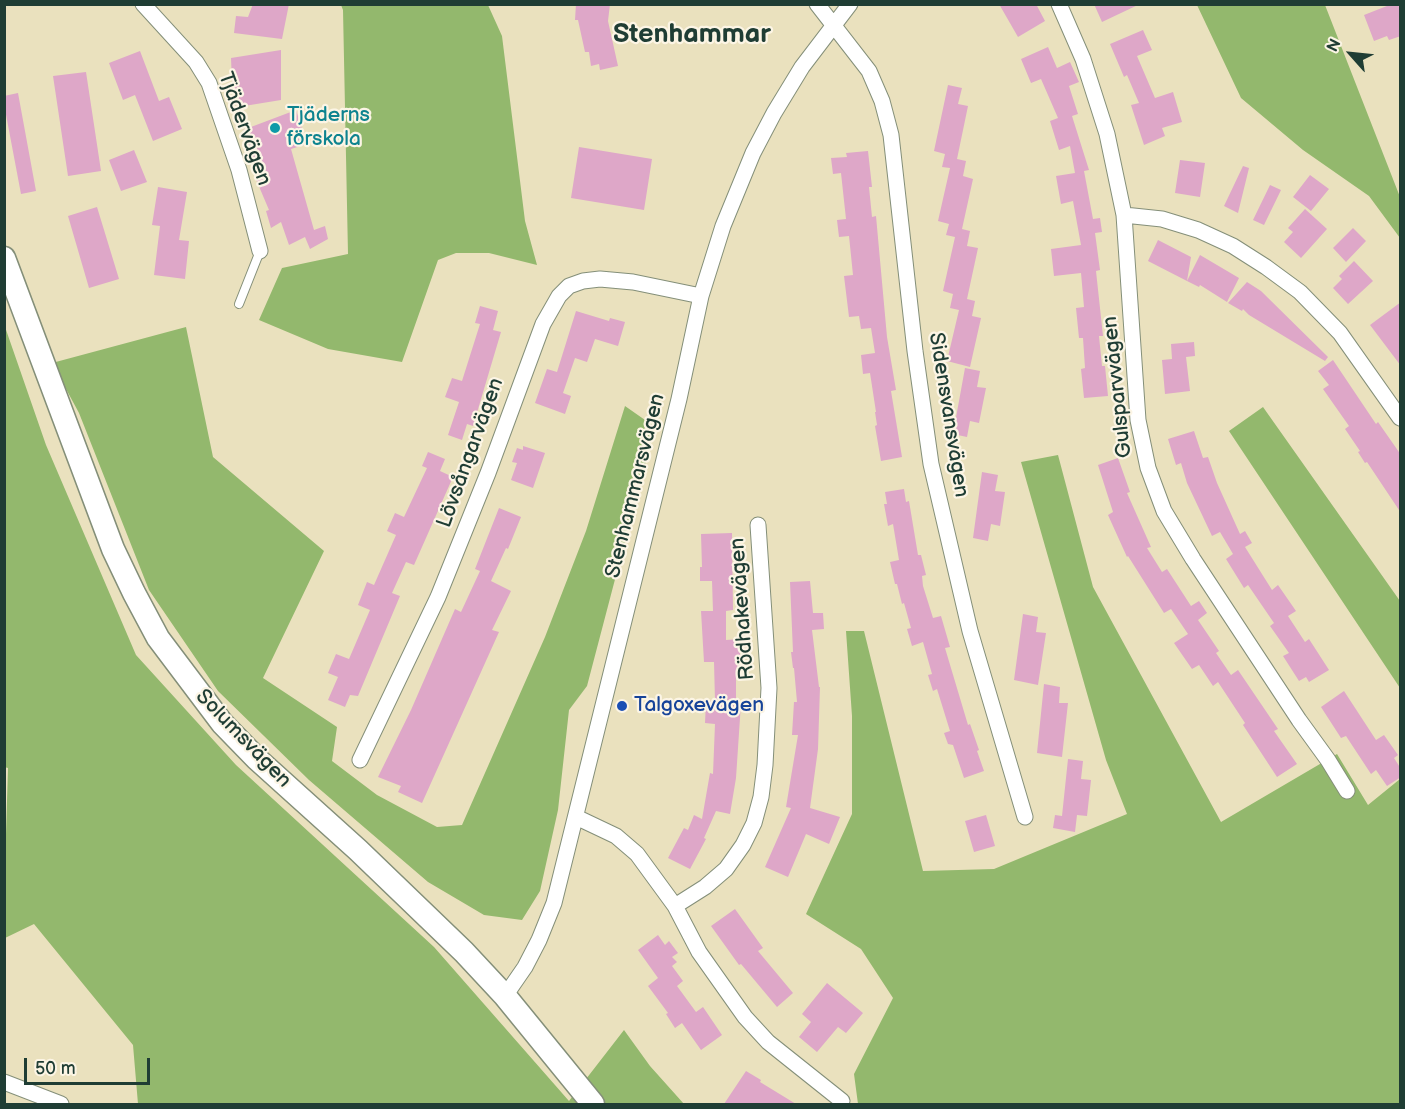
<!DOCTYPE html>
<html>
<head>
<meta charset="utf-8">
<style>
	body { margin:0 }
	#map { position:relative; width:1405px; height:1109px; overflow:hidden; background:#eae1be; font-family:"Balsamiq Sans",sans-serif }
	canvas { display:block }
	.frame { position:absolute; inset:0; border:6px solid #1f3d34; pointer-events:none }
	.north { position:absolute; left:1321px; top:24px; width:60px; height:60px; -webkit-text-stroke:4px #fcf5e5; paint-order:stroke; rotate:297deg; font-size:16px; font-weight:700; line-height:24px; text-align:center; color:#1f3d34 }
	.north::after { content:''; display:block; margin:auto; width:21px; height:27px; background:#1f3d34; clip-path:polygon(50% 0,100% 100%,50% 72%,0 100%) }
	.scale { position:absolute; left:24px; top:1058px; width:126px; height:27px; box-sizing:border-box; border:3px solid #1f3d34; border-top:0; padding-left:8px; font-size:18px; line-height:21px; white-space:nowrap; color:#1f3d34; -webkit-text-stroke:4px #fcf5e5; paint-order:stroke }
</style>
</head>
<body>
<div id="map">
<canvas width="1405" height="1109"></canvas>
<div class="frame"></div>
<div class="north">N</div>
<div class="scale">50 m</div>
</div>
<script>
const g = document.querySelector('canvas').getContext('2d');
g.lineJoin = 'round';
function fill(path, color) { g.fillStyle = color; g.fill(path, 'evenodd'); }
const shape = rows => new Path2D(rows.map(r => 'M' + r).join(''));
function trace(path, color, width, dash) { g.strokeStyle = color; g.lineWidth = width; g.lineCap = dash ? 'butt' : 'round'; g.setLineDash(dash || []); g.stroke(path); }
function write(font, color, halo, rows, align = 'center') {
  g.font = font + ' "Balsamiq Sans",sans-serif'; g.lineWidth = 4.5; g.setLineDash([]); g.textBaseline = 'middle'; g.strokeStyle = halo; g.fillStyle = color; for (const [text, x, y, turn = 0] of rows) {
    g.save(); g.translate(x, y); g.rotate((+turn || 0) * Math.PI / 180); g.textAlign = isNaN(turn) ? turn : align; if (halo) g.strokeText(text, 0, 0); g.fillText(text, 0, 0); g.restore();
  }
}
fill(shape([
	[341,5,488,5,502,36,525,221,537,265,489,253,456,253,438,260,402,362,328,349,259,320,282,268,348,254,343,10],
	[1197,5,1325,5,1400,197,1400,238,1369,196,1303,150,1241,98],
	[4,324,46,445,136,655,236,765,434,947,569,1101,624,1030,650,1066,684,1104,138,1104,133,1045,34,924,5,938,5,867,8,768,4,767],
	[186,327,213,457,324,551,263,678,337,727,332,761,377,795,437,827,462,825,545,637,586,531,625,406,655,427,587,686,569,710,558,810,540,891,522,920,484,915,428,882,309,780,218,691,149,590,79,413,52,363],
	[1263,407,1400,601,1400,688,1229,431],
	[1058,455,1093,587,1221,822,1337,754,1368,805,1400,779,1400,1104,858,1104,854,1074,893,998,861,949,806,914,852,814,852,716,846,631,864,631,923,871,994,869,1127,814,1106,760,1021,462]
]), '#93b86d');
fill(shape([
	[253,4,289,4,282,39,234,33,236,16,248,17],
	[576,4,610,4,608,21,618,66,600,70,599,64,591,66,589,52,585,52,578,20,575,20],
	[999,4,1036,4,1045,21,1018,37],
	[1094,4,1140,4,1102,22],
	[1392,4,1401,4,1401,36,1389,40,1387,36,1374,41,1364,15],
	[1143,30,1152,50,1137,56,1155,98,1173,92,1182,122,1162,128,1165,136,1144,145,1131,105,1139,103,1127,75,1124,77,1110,44],
	[1048,47,1057,68,1070,62,1079,82,1069,86,1078,114,1072,116,1089,170,1084,171,1093,219,1100,218,1102,232,1095,233,1100,270,1096,271,1103,336,1099,336,1102,366,1105,366,1108,396,1084,398,1081,369,1085,368,1083,338,1079,338,1076,308,1084,307,1081,273,1054,276,1051,249,1081,245,1073,201,1061,204,1056,176,1075,173,1070,146,1059,150,1050,121,1058,118,1041,79,1031,83,1021,59],
	[281,50,281,100,238,107,232,83,231,58],
	[140,51,159,101,169,97,182,129,153,141,135,95,123,100,109,63],
	[86,72,101,171,68,176,53,76],
	[948,85,962,88,958,104,968,106,957,159,966,161,963,176,973,179,962,229,970,231,967,246,978,248,967,299,975,301,972,316,981,318,970,367,947,361,959,310,950,308,953,294,943,291,955,237,946,235,949,224,938,221,950,168,942,167,945,154,934,151],
	[18,93,36,191,21,194,4,104,4,96],
	[296,110,307,144,291,149,314,230,325,226,328,239,310,249,305,237,289,245,281,222,271,228,266,211,269,210,255,177,258,176,243,130],
	[579,147,652,159,644,210,571,198],
	[134,150,147,182,121,191,109,160],
	[868,151,872,187,869,187,872,217,876,216,887,337,896,390,891,391,902,457,881,461,875,426,877,425,875,412,876,412,870,373,863,374,861,355,875,353,871,328,861,329,859,316,849,317,844,276,853,275,849,236,839,237,837,220,846,219,841,173,833,174,831,158,847,157,846,153],
	[1180,160,1205,163,1200,197,1175,193],
	[1243,166,1249,168,1238,213,1224,206],
	[1310,175,1329,189,1311,211,1293,197],
	[1270,185,1281,190,1264,225,1253,220],
	[158,187,187,192,179,240,189,241,185,279,154,275,160,226,152,225],
	[97,207,119,279,89,288,68,216],
	[1305,209,1327,229,1301,258,1284,242,1293,232,1288,228],
	[1353,228,1366,241,1346,262,1333,248],
	[1158,240,1191,257,1187,281,1148,261],
	[1200,255,1239,278,1227,302,1200,285,1199,287,1187,281],
	[1354,261,1373,281,1348,304,1333,288,1342,279,1339,276],
	[1247,282,1261,291,1328,357,1325,361,1249,315,1243,309,1242,311,1228,303],
	[1401,302,1401,366,1370,325],
	[480,306,498,311,493,330,501,332,473,426,467,424,462,440,448,435,459,402,445,397,452,378,462,381,480,324,475,323],
	[576,311,609,321,610,318,625,322,618,346,595,339,587,362,575,358,563,393,571,396,565,414,535,403,547,369,557,372],
	[1194,342,1195,356,1186,357,1190,391,1165,394,1162,360,1172,359,1171,344],
	[1333,360,1376,424,1378,422,1401,455,1401,513,1367,462,1365,463,1358,452,1360,451,1345,429,1349,426,1323,389,1329,385,1318,371],
	[965,368,980,371,977,387,986,388,979,423,970,421,967,437,953,434],
	[1194,431,1203,458,1208,457,1217,483,1240,534,1245,531,1252,543,1245,547,1272,590,1278,585,1296,611,1288,616,1305,642,1309,639,1329,670,1309,682,1306,677,1299,681,1283,656,1289,653,1270,626,1274,623,1248,585,1244,588,1226,559,1233,554,1220,532,1212,536,1187,483,1181,463,1176,465,1168,439],
	[523,446,545,453,533,488,511,480,517,463,512,462,517,448,523,450],
	[428,452,445,459,440,471,453,477,414,565,406,562,392,593,400,596,358,696,350,695,345,707,328,700,338,677,328,673,336,654,349,659,370,610,358,605,367,582,374,585,396,535,387,531,395,513,404,517,427,468,422,466],
	[1118,458,1130,492,1127,493,1151,547,1147,548,1162,572,1167,569,1191,606,1199,601,1207,613,1198,620,1219,651,1216,653,1231,675,1238,670,1278,729,1274,731,1297,764,1277,777,1243,725,1245,723,1218,682,1213,686,1199,665,1192,669,1174,643,1188,634,1171,609,1164,613,1128,556,1127,557,1108,515,1113,512,1098,465],
	[982,472,998,475,995,491,1005,492,1000,526,991,524,988,541,973,538],
	[904,489,906,502,909,501,918,555,921,555,926,575,922,576,923,586,933,618,941,616,950,647,945,648,968,725,970,724,979,750,977,751,984,771,964,778,953,745,948,744,944,733,950,731,937,689,933,691,928,675,932,674,923,642,912,646,907,629,911,628,904,603,902,604,897,584,895,584,890,562,899,560,893,524,888,526,884,504,887,504,885,492],
	[499,508,521,517,508,549,506,548,491,581,511,591,492,630,499,632,422,803,398,792,401,786,378,777,411,710,455,609,461,612,480,571,475,569],
	[732,533,733,610,726,611,726,640,740,639,740,677,736,677,736,702,741,703,736,778,730,814,716,811,704,838,706,839,690,869,668,858,684,828,688,830,694,815,702,819,710,773,713,774,715,724,705,723,706,701,715,701,714,662,704,662,701,611,713,611,712,581,700,581,700,567,702,567,701,534],
	[810,581,813,613,823,613,824,629,812,630,819,687,820,687,818,749,810,808,840,817,829,844,806,834,788,877,765,867,791,808,786,807,798,735,792,735,794,702,797,702,794,668,793,668,791,652,793,652,790,582],
	[1023,614,1038,617,1036,632,1046,633,1038,685,1014,680],
	[1044,684,1060,687,1059,703,1068,703,1062,757,1037,753],
	[1344,691,1376,740,1384,735,1398,755,1394,758,1401,769,1401,777,1387,786,1376,770,1371,774,1346,736,1341,738,1321,707],
	[1068,759,1083,761,1081,779,1091,780,1087,816,1077,815,1075,832,1053,828,1055,815,1062,816],
	[986,815,995,846,974,852,965,821],
	[735,909,763,948,758,951,793,993,777,1007,741,964,739,965,711,926],
	[658,935,665,945,669,941,678,953,672,957,677,962,672,966,683,981,677,986,696,1012,703,1007,722,1035,701,1050,682,1023,675,1028,666,1014,668,1013,648,986,658,978,638,950],
	[827,983,863,1013,846,1033,838,1027,817,1052,799,1037,811,1022,802,1014],
	[746,1071,761,1080,760,1082,796,1104,724,1104]
]), '#dea7c8');
const lane = shape([
	[239,304,260,251]
]);
const street = shape([
	[143,4,196,62,209,83,239,170,260,251],
	[817,4,869,71,882,101,891,135,915,351,931,464,970,631,1025,817],
	[1059,4,1083,59,1107,134,1124,215,1138,420,1148,468,1164,511,1193,559,1299,720,1328,760,1347,791],
	[1124,215,1162,219,1198,230,1233,246,1266,267,1300,292,1340,333,1400,418],
	[360,760,438,597,488,473,543,324,559,296,569,286,583,281,600,279,633,282,701,296],
	[576,817,616,836,637,854,675,906,699,952,745,1017,768,1042,842,1101],
	[675,906,705,887,726,869,743,845,754,823,761,797,765,765,769,688,758,525],
	[505,996,525,967,539,940,554,903,679,399,701,296,723,226,753,153,774,113,802,67,850,4],
	[4,1082,61,1104]
]);
const secondary = shape([
	[4,258,113,549,134,593,158,638,222,723,257,759,358,850,464,952,505,996,593,1104]
]);
trace(lane, '#848f79', 10);
trace(street, '#848f79', 17);
trace(secondary, '#848f79', 25);
trace(lane, '#fff', 8);
trace(street, '#fff', 15);
trace(secondary, '#fff', 22);
for (const [x, y, r, color] of [
	[275,128,6,"#0f9aa8"],
	[622,706,6,"#1a4fb4"]
]) { const dot = new Path2D(); dot.arc(x, y, r, 0, 2 * Math.PI); g.fillStyle = color; g.fill(dot); trace(dot, '#fcf5e5', 2); }
write('21px', '#0d838f', '#fcf5e5', [
	["Tjäderns",287,116],
	["förskola",287,140]
], 'left');
write('21px', '#1f3d34', '#fcf5e5', [
	["Tjädervägen",244,129,70],
	["Gulsparvvägen",1118,387,-96],
	["Sidensvansvägen",948,415,81],
	["Lövsångarvägen",471,453,-70],
	["Stenhammarsvägen",636,486,-76],
	["Rödhakevägen",743,609,-94],
	["Solumsvägen",243,739,46]
]);
write('21px', '#164399', '#fcf5e5', [
	["Talgoxevägen",634,706]
], 'left');
write('bold 27px', '#1f3d34', '#fcf5e5', [
	["Stenhammar",692,35]
]);
</script>
</body>
</html>
